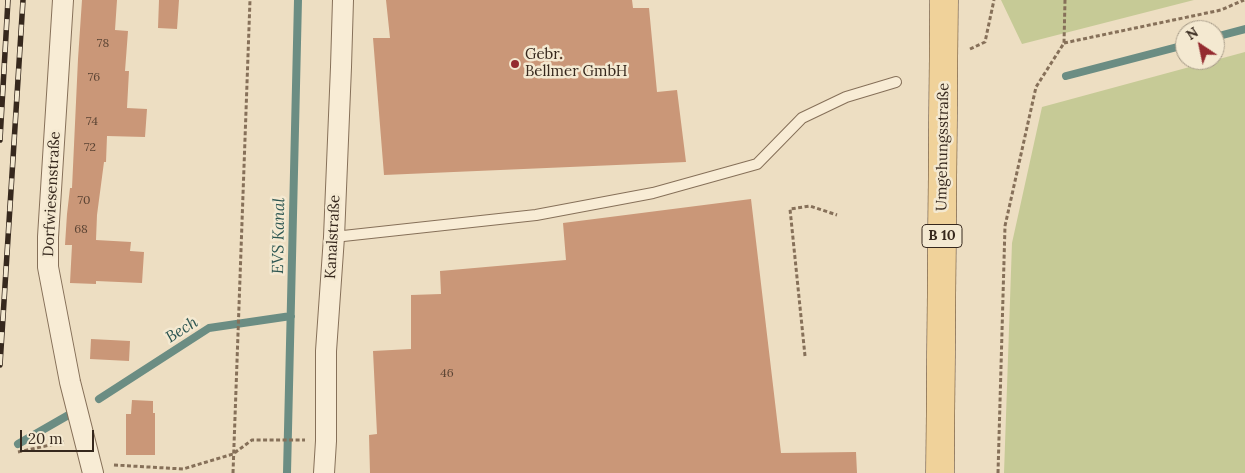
<!DOCTYPE html>
<html>
<head>
<meta charset="utf-8">
<style>
	body { margin:0 }
	#map { position:relative; width:1245px; height:473px; overflow:hidden; background:#eddec2; font-family:Lora,serif }
	canvas { display:block }
	.north { position:absolute; left:1175px; top:20px; width:50px; height:50px; box-sizing:border-box; background:#f4e9d1; border:1px solid #a89c89; border-radius:50%; rotate:326deg; font-size:14px; font-weight:700; line-height:20px; text-align:center; color:#36281d }
	.north::after { content:''; display:block; margin:auto; width:18px; height:22px; background:#942b2f; clip-path:polygon(50% 0,100% 100%,50% 72%,0 100%) }
	.scale { position:absolute; left:20px; top:430px; width:74px; height:22px; box-sizing:border-box; border:2px solid #36281d; border-top:0; padding-left:6px; font-size:15px; line-height:18px; white-space:nowrap; color:#36281d; -webkit-text-stroke:4px #f4e9d1; paint-order:stroke }
</style>
</head>
<body>
<div id="map">
<canvas width="1245" height="473"></canvas>
<div class="north">N</div>
<div class="scale">20 m</div>
</div>
<script>
const g = document.querySelector('canvas').getContext('2d');
g.lineJoin = 'round';
function fill(path, color) { g.fillStyle = color; g.fill(path, 'evenodd'); }
const shape = rows => new Path2D(rows.map(r => 'M' + r).join(''));
function trace(path, color, width, dash) { g.strokeStyle = color; g.lineWidth = width; g.lineCap = dash ? 'butt' : 'round'; g.setLineDash(dash || []); g.stroke(path); }
function write(font, color, halo, rows, align = 'center') {
  g.font = font + ' Lora,serif'; g.lineWidth = 5; g.setLineDash([]); g.textBaseline = 'middle'; g.strokeStyle = halo; g.fillStyle = color; for (const [text, x, y, turn = 0] of rows) {
    g.save(); g.translate(x, y); g.rotate((+turn || 0) * Math.PI / 180); g.textAlign = isNaN(turn) ? turn : align; if (halo) g.strokeText(text, 0, 0); g.fillText(text, 0, 0); g.restore();
  }
}
fill(shape([
	[1001,0,1194,0,1022,44],
	[1245,52,1245,473,1004,473,1012,243,1042,107]
]), '#c6ca96');
trace(shape([
	[1215,37,1245,29],
	[1066,76,1185,45],
	[99,399,209,328,291,316],
	[18,444,72,413],
	[287,473,298,0]
]), '#6b8d83', 8);
fill(shape([
	[82,0,117,0,115,30,128,31,125,71,129,71,127,108,147,109,145,137,107,136,106,162,104,162,97,215,96,240,131,242,130,251,144,252,142,283,96,281,96,284,70,283,72,245,65,245,67,214,70,188,72,188,78,59],
	[159,0,179,0,177,29,158,28],
	[386,0,632,0,633,8,649,8,657,92,677,90,686,162,384,175,373,38,390,38],
	[751,199,781,453,856,452,857,473,370,473,369,435,377,434,373,351,411,349,411,295,441,294,440,271,566,260,563,223],
	[91,339,130,341,129,361,90,359],
	[132,400,153,401,153,413,155,413,155,455,126,455,126,414,131,414]
]), '#ca9778');
const service = shape([
	[334,237,536,215,653,193,757,164,802,118,846,97,896,82]
]);
const minor = shape([
	[63,0,48,237,48,267,70,382,93,473],
	[324,473,326,441,326,351,334,237,341,67,343,0]
]);
const primary = shape([
	[940,473,944,0]
]);
trace(service, '#867059', 12);
trace(minor, '#867059', 22);
trace(primary, '#543e2e', 29);
trace(shape([
	[1064,43,1221,10,1244,0],
	[970,49,985,42,994,0],
	[805,356,790,209,810,206,837,215],
	[18,452,64,442],
	[114,465,183,469,233,454,252,440,305,440],
	[233,473,250,0],
	[998,473,1005,226,1036,87,1064,43,1065,0]
]), '#867059', 3, [4, 2.5]);
trace(service, '#f8ecd5', 10);
trace(minor, '#f8ecd5', 20);
trace(primary, '#f0d29a', 28);
const rail = shape([
	[0,140,8,0],
	[0,365,23,0]
]);
trace(rail, '#36281d', 5.5);
trace(rail, '#f4e9d1', 4, [11]);
for (const [x, y, r, color] of [
	[515,64,5,"#942b2f"]
]) { const dot = new Path2D(); dot.arc(x, y, r, 0, 2 * Math.PI); g.fillStyle = color; g.fill(dot); trace(dot, '#f4e9d1', 2); }
write('12px', '#5b4434', null, [
	["78",103,44],
	["76",94,78],
	["74",92,122],
	["72",90,148],
	["70",84,201],
	["68",81,230],
	["46",447,374]
]);
for (const [x, y, w] of [
	[942,236,40]
]) { const box = new Path2D(); box.roundRect(x - w / 2, y - 11.5, w, 23, 4); g.fillStyle = '#f4e9d1'; g.fill(box); trace(box, '#36281d', 1); }
write('bold 14px', '#36281d', null, [
	["B 10",942,236]
]);
write('15px', '#36281d', '#f4e9d1', [
	["Gebr.",525,55],
	["Bellmer GmbH",525,72]
], 'left');
write('15px', '#36281d', '#f4e9d1', [
	["Umgehungsstraße",943,147,-89],
	["Dorfwiesenstraße",52,194,-87],
	["Kanalstraße",333,237,-87]
]);
write('italic 16px', '#2d5651', '#f4e9d1', [
	["EVS Kanal",279,236,-89],
	["Bech",182,330,-32]
]);
</script>
</body>
</html>
